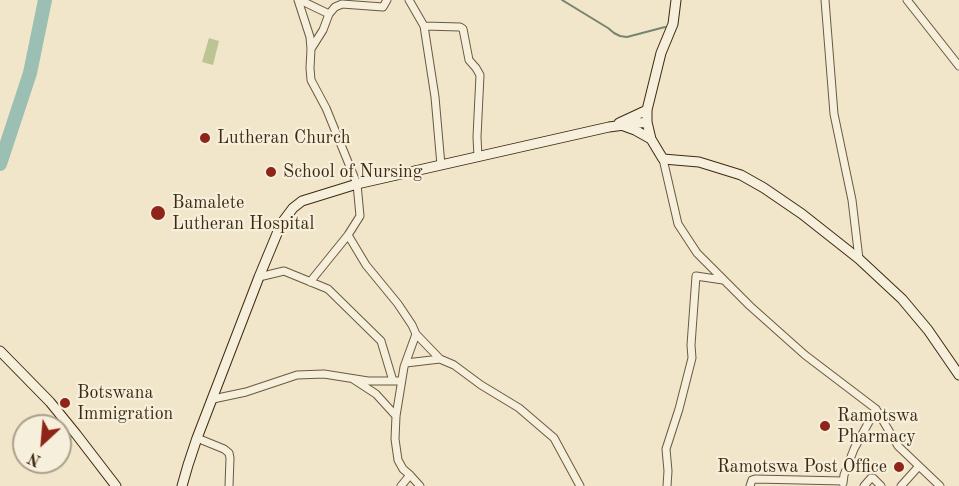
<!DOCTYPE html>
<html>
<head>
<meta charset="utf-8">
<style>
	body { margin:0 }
	#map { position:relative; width:959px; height:486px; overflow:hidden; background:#f1e6c9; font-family:"Old Standard TT",serif }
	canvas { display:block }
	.north { position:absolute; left:12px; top:414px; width:60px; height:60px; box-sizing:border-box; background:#f6efdc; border:2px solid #aca08b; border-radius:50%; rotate:206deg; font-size:16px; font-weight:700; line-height:24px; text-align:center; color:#3e2a11 }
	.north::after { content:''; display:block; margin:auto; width:21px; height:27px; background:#8f2418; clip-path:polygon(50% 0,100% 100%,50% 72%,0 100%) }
</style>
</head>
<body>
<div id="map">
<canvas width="959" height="486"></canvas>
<div class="north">N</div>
</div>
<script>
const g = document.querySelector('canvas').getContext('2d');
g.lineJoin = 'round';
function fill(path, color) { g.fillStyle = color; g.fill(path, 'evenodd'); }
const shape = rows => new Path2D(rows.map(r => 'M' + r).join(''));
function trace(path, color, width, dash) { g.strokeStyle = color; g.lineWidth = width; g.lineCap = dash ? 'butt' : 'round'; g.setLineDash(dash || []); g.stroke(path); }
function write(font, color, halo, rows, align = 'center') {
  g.font = font + ' "Old Standard TT",serif'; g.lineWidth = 4.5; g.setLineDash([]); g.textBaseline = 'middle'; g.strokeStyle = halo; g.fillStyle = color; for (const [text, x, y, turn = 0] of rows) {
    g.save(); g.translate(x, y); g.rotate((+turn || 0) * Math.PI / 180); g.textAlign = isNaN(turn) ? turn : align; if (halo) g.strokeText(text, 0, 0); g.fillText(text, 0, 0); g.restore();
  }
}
fill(shape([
	[209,38,219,41,213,65,202,62]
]), '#bdc494');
trace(shape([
	[562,0,608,28,614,33,620,36,627,37,665,27]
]), '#768472', 2);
trace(shape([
	[0,164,30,73,45,0]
]), '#9bc0b3', 14);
const street = shape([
	[298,0,310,37,311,49,310,68,311,80,326,108,357,184,360,216,348,235,310,282],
	[300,0,329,14,335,7,342,4,383,7,387,0],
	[409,0,424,26,435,97,441,165],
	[825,0,834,114,852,200,859,259],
	[907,0,959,66],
	[424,26,460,27,463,29,469,60,476,68,480,75,477,137,478,157],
	[311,49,323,30,329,14],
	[663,159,678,224,697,253,750,306,805,355,876,409,898,446,940,486],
	[348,235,366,265,398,304,412,325,416,334,440,359,454,365,481,385,519,408,554,438,580,486],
	[259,277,284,271,328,289,381,341,393,381],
	[406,363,440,359],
	[353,379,376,394,396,416],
	[213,399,246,392,297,375,324,374,368,381,401,381],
	[197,438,224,449,229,453,230,458,229,486],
	[410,475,403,469,398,460,395,439,396,416,404,367,416,334],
	[843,483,844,475,854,449,876,409],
	[401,486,410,475,420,486],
	[667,486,668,471,666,449,679,409,692,358,691,345,696,276,723,280],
	[750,486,752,480,755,479,843,481],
	[864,486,871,478,873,478,881,486],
	[901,486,919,466]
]);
const secondary = shape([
	[676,0,673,24,661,53,647,110,647,122,651,139,663,159,699,162,741,175,764,188,802,214,859,259,902,299,928,330,959,375],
	[619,123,647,110],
	[624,126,635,130,651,139],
	[0,351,50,402,76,434,116,486],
	[182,486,188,465,197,438,259,277,281,224,293,208,302,201,357,184,609,127,647,122]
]);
trace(street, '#6b593f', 9);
trace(secondary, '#3e2a11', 11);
trace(street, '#f6efdc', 7);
trace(secondary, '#f6efdc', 9);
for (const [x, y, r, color] of [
	[205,138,6,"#8f2418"],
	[271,172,6,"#8f2418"],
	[158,213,8,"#8f2418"],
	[65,403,6,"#8f2418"],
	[825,426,6,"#8f2418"],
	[899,467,6,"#8f2418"]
]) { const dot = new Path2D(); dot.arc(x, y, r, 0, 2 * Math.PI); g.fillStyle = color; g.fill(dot); trace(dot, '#f6efdc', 2); }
write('18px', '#3e2a11', '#f6efdc', [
	["Lutheran Church",217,138],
	["School of Nursing",283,172],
	["Bamalete",172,203],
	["Lutheran Hospital",172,224],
	["Botswana",77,393],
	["Immigration",77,414],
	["Ramotswa",837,416],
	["Pharmacy",837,437],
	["Ramotswa Post Office",887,467,"right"]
], 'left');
</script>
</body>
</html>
